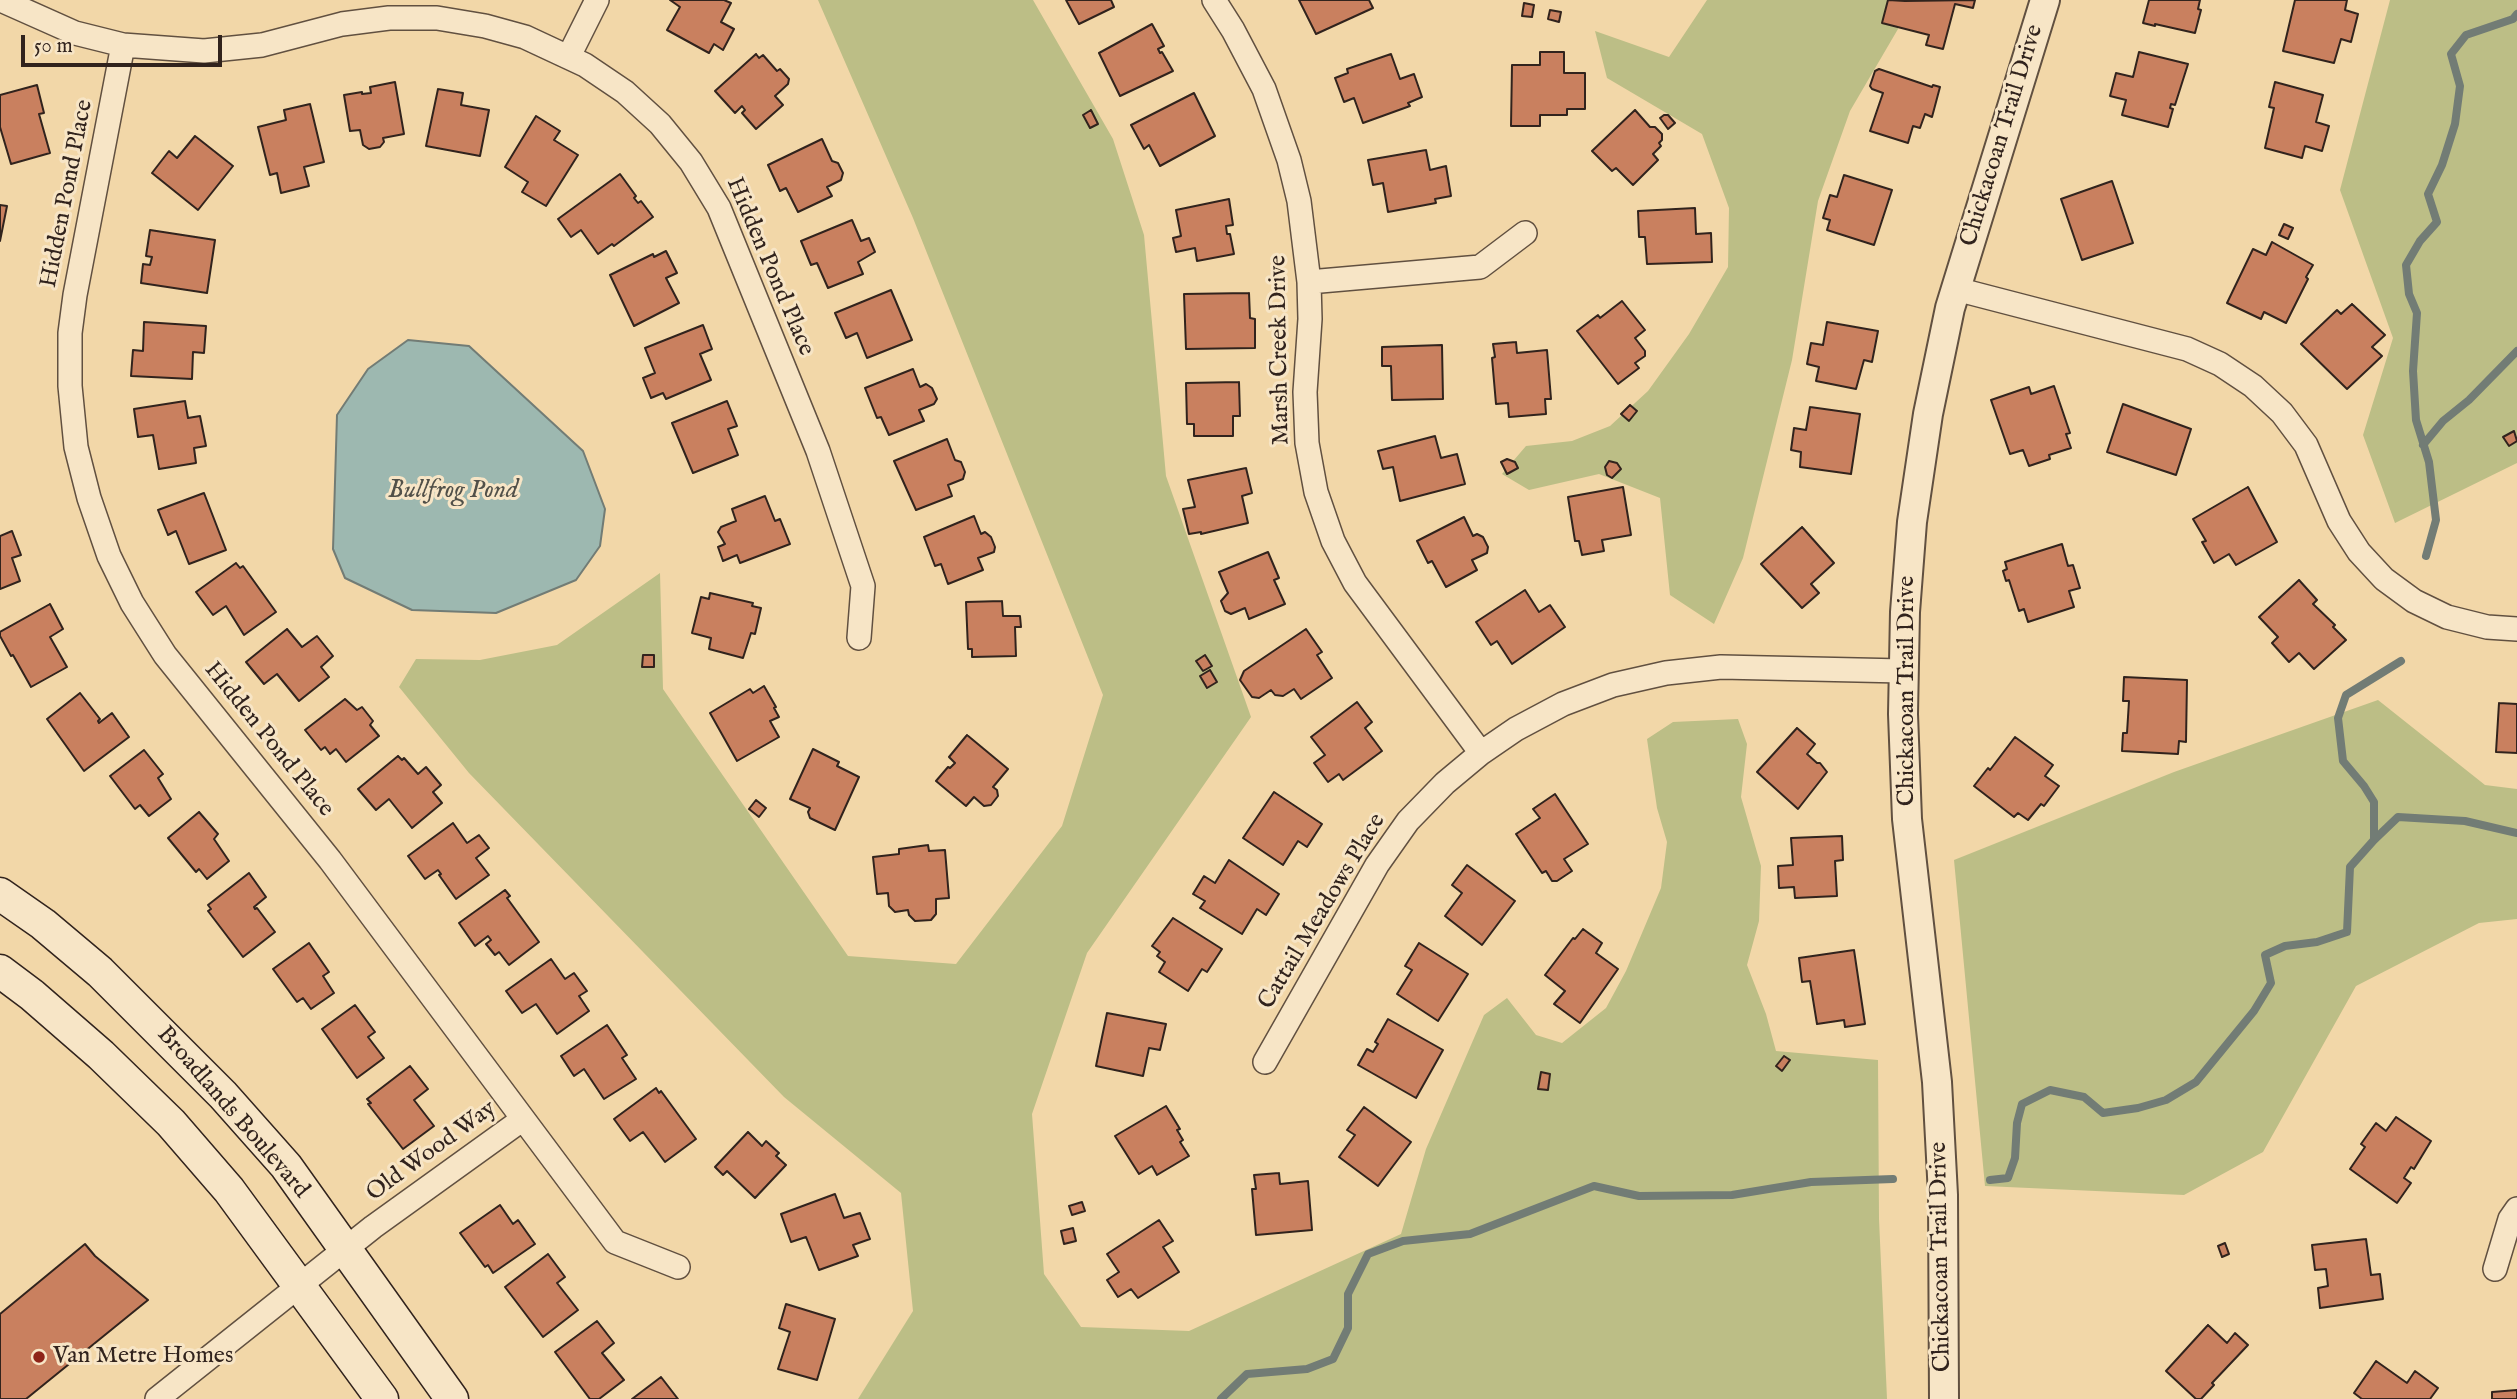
<!DOCTYPE html>
<html>
<head>
<meta charset="utf-8">
<style>
	body { margin:0 }
	#map { position:relative; width:2517px; height:1399px; overflow:hidden; background:#f2d7a8; font-family:"IM FELL English",serif }
	canvas { display:block }
	.scale { position:absolute; left:21px; top:35px; width:201px; height:32px; box-sizing:border-box; border:4px solid #31231d; border-top:0; padding-left:9px; font-size:21px; line-height:24px; white-space:nowrap; color:#31231d; -webkit-text-stroke:5px #f7e5c6; paint-order:stroke }
</style>
</head>
<body>
<div id="map">
<canvas width="2517" height="1399"></canvas>
<div class="scale">50 m</div>
</div>
<script>
const g = document.querySelector('canvas').getContext('2d');
g.lineJoin = 'round';
function fill(path, color) { g.fillStyle = color; g.fill(path, 'evenodd'); }
const shape = rows => new Path2D(rows.map(r => 'M' + r).join(''));
function trace(path, color, width, dash) { g.strokeStyle = color; g.lineWidth = width; g.lineCap = dash ? 'butt' : 'round'; g.setLineDash(dash || []); g.stroke(path); }
function write(font, color, halo, rows, align = 'center') {
  g.font = font + ' "IM FELL English",serif'; g.lineWidth = 6; g.setLineDash([]); g.textBaseline = 'middle'; g.strokeStyle = halo; g.fillStyle = color; for (const [text, x, y, turn = 0] of rows) {
    g.save(); g.translate(x, y); g.rotate((+turn || 0) * Math.PI / 180); g.textAlign = isNaN(turn) ? turn : align; if (halo) g.strokeText(text, 0, 0); g.fillText(text, 0, 0); g.restore();
  }
}
fill(shape([
	[818,0,1033,0,1113,139,1144,235,1166,476,1251,717,1087,953,1032,1114,1044,1274,1081,1327,1189,1331,1401,1234,1426,1149,1484,1015,1507,998,1536,1035,1562,1043,1606,1008,1626,971,1661,888,1667,842,1657,808,1647,739,1673,722,1738,719,1747,744,1741,797,1761,866,1759,921,1747,965,1766,1014,1776,1051,1878,1060,1879,1219,1887,1399,858,1399,913,1311,901,1193,784,1097,469,773,399,687,416,659,480,660,557,645,660,573,663,689,848,956,956,964,1062,826,1103,695,913,218],
	[1707,0,1901,0,1898,29,1850,111,1818,201,1792,360,1743,558,1714,624,1670,595,1660,498,1599,474,1529,490,1502,474,1526,446,1572,441,1610,426,1648,391,1689,334,1728,267,1729,208,1702,134,1607,78,1595,31,1669,57],
	[2390,0,2517,0,2517,463,2395,523,2363,435,2393,338,2340,190],
	[2378,700,2485,785,2517,789,2517,919,2479,923,2356,986,2263,1152,2184,1195,1985,1186,1954,860,2174,772]
]), '#bcbe86');
const water = shape([
	[408,340,469,346,583,451,605,509,600,546,576,580,496,613,412,610,345,578,333,549,337,415,368,369,408,340]
]);
fill(water, '#9db8b0');
trace(water, '#727c75', 2);
trace(shape([
	[2423,445,2443,421,2469,400,2517,351],
	[2426,556,2436,520,2429,462,2416,420,2413,371,2417,313,2409,294,2406,265,2420,241,2437,222,2428,194,2442,165,2455,124,2460,86,2451,54,2466,35,2513,19,2517,14],
	[2374,840,2398,817,2465,821,2517,833],
	[1990,1180,2008,1178,2015,1158,2017,1123,2022,1104,2050,1090,2084,1097,2103,1113,2138,1108,2166,1100,2196,1082,2254,1011,2271,983,2265,955,2285,946,2317,942,2347,932,2350,867,2374,840,2374,802,2364,786,2343,761,2338,718,2346,695,2401,661],
	[1221,1399,1247,1374,1307,1369,1333,1359,1348,1328,1348,1294,1368,1254,1403,1241,1470,1234,1594,1186,1639,1196,1732,1195,1811,1182,1893,1179]
]), '#727c75', 8);
const building = shape([
	[670,0,724,0,731,3,721,22,734,29,723,50,714,44,709,53,667,30,680,7,670,0],
	[1066,0,1111,0,1114,7,1079,24,1066,0],
	[1299,0,1369,0,1373,8,1316,34,1299,0],
	[1888,0,1905,1,1975,0,1973,8,1955,4,1943,49,1926,45,1929,35,1882,23,1888,0],
	[2149,0,2200,0,2198,9,2201,10,2195,33,2155,24,2155,26,2143,23,2149,0],
	[2295,0,2347,0,2345,10,2358,14,2351,42,2341,39,2334,63,2283,51,2295,0],
	[1524,3,1534,5,1532,17,1522,16,1524,3],
	[1550,10,1561,12,1559,22,1548,19,1550,10],
	[1152,24,1164,46,1158,49,1160,53,1162,52,1173,71,1120,96,1099,53,1152,24],
	[1540,52,1564,52,1564,73,1585,73,1585,109,1567,109,1567,115,1540,115,1540,126,1511,126,1512,65,1540,65,1540,52],
	[2139,52,2188,64,2175,105,2171,104,2170,108,2173,109,2168,127,2122,115,2126,100,2110,96,2116,73,2133,77,2139,52],
	[756,54,759,58,763,55,777,71,780,69,789,79,788,84,775,96,783,105,756,129,742,113,745,110,742,106,735,113,715,91,756,54],
	[1391,54,1400,79,1414,74,1422,97,1408,103,1410,106,1363,123,1354,98,1344,102,1335,78,1348,73,1347,69,1391,54],
	[1879,69,1932,87,1933,85,1940,87,1932,117,1925,114,1920,128,1913,126,1908,143,1870,131,1883,93,1872,89,1870,86,1875,71,1879,69],
	[395,82,404,134,383,138,384,142,380,147,369,149,363,145,360,130,350,131,344,95,362,92,362,94,371,93,370,87,395,82],
	[2275,82,2323,95,2316,122,2329,126,2322,151,2305,146,2302,158,2265,148,2274,108,2269,107,2275,82],
	[37,85,44,113,39,114,50,153,11,164,0,127,0,95,37,85],
	[438,89,463,93,461,105,489,110,480,156,426,146,438,89],
	[1194,93,1215,136,1160,166,1149,145,1144,149,1131,125,1194,93],
	[310,104,324,162,304,167,309,186,281,193,277,173,270,175,258,127,286,120,284,110,310,104],
	[1091,110,1098,124,1090,128,1083,115,1091,110],
	[1635,110,1650,127,1655,127,1662,134,1662,140,1659,143,1661,146,1653,154,1658,160,1633,185,1616,168,1612,171,1592,151,1635,110],
	[1664,115,1668,115,1675,123,1668,129,1660,118,1664,115],
	[536,116,560,131,554,140,578,155,546,206,522,192,528,182,505,167,536,116],
	[195,136,233,166,198,210,152,173,169,151,177,158,195,136],
	[822,139,832,161,838,163,843,173,841,180,827,187,832,196,798,212,786,188,780,191,768,165,822,139],
	[1426,150,1430,170,1446,166,1451,196,1435,199,1436,203,1388,212,1383,183,1373,185,1368,160,1426,150],
	[620,174,636,196,634,198,638,203,641,201,653,217,614,246,612,244,598,254,581,230,571,237,558,219,620,174],
	[1844,175,1892,190,1874,245,1827,230,1830,220,1823,218,1830,195,1837,197,1844,175],
	[2112,181,2133,243,2082,260,2061,199,2112,181],
	[1229,199,1233,225,1226,226,1227,234,1230,234,1234,254,1197,261,1195,248,1176,252,1173,238,1181,236,1176,210,1229,199],
	[0,205,7,206,0,241,0,205],
	[1695,208,1696,234,1711,233,1712,262,1647,264,1645,237,1639,237,1638,211,1695,208],
	[852,220,861,241,869,238,875,252,858,262,863,274,828,288,817,263,811,265,801,241,852,220],
	[2284,224,2293,228,2288,239,2279,235,2284,224],
	[150,230,215,240,207,293,141,283,143,264,150,265,152,257,146,256,150,230],
	[2272,242,2313,265,2306,277,2308,279,2286,323,2264,312,2261,319,2227,303,2253,249,2266,255,2272,242],
	[666,251,677,273,666,278,679,303,634,326,610,275,653,254,654,257,666,251],
	[891,290,912,340,867,358,857,333,846,338,835,313,891,290],
	[1249,293,1250,318,1255,319,1255,348,1186,349,1184,294,1249,293],
	[1622,301,1645,330,1635,338,1645,351,1645,356,1635,363,1639,368,1618,384,1577,331,1598,315,1600,318,1622,301],
	[2352,304,2385,335,2372,347,2382,356,2347,389,2301,344,2337,310,2341,314,2352,304],
	[144,322,206,326,204,353,193,352,192,379,131,376,133,350,143,351,144,322],
	[1827,322,1878,331,1872,362,1864,360,1856,389,1816,381,1819,367,1807,364,1811,343,1823,345,1827,322],
	[703,325,712,349,700,354,711,380,666,399,663,393,651,398,643,378,655,373,645,348,703,325],
	[1516,342,1517,353,1547,350,1551,399,1545,399,1546,414,1509,417,1508,403,1496,404,1492,358,1495,357,1493,344,1516,342],
	[1442,345,1443,399,1392,400,1391,366,1382,366,1382,347,1442,345],
	[913,369,920,387,926,384,932,388,937,399,934,404,919,410,924,421,889,435,881,417,877,418,865,388,913,369],
	[1239,382,1240,416,1233,416,1233,436,1194,436,1194,424,1187,424,1186,383,1239,382],
	[2054,386,2070,433,2066,434,2071,448,2049,455,2050,459,2029,466,2023,450,2010,454,1991,400,2029,387,2031,394,2054,386],
	[185,401,188,418,200,416,206,446,194,448,196,463,159,469,153,435,138,437,134,409,185,401],
	[727,401,737,426,728,429,738,455,693,473,672,423,727,401],
	[2123,404,2191,429,2176,475,2107,452,2123,404],
	[1630,405,1637,411,1629,421,1621,414,1630,405],
	[1810,407,1860,414,1851,474,1800,467,1801,452,1791,450,1794,428,1806,430,1810,407],
	[2514,431,2517,441,2509,446,2503,437,2514,431],
	[1435,436,1441,458,1457,454,1465,484,1400,501,1393,467,1383,469,1378,451,1435,436],
	[947,439,955,460,961,462,965,472,963,479,948,485,952,496,916,510,894,461,947,439],
	[1507,459,1515,462,1518,468,1507,474,1501,462,1507,459],
	[1609,461,1617,463,1621,469,1612,478,1607,475,1605,467,1609,461],
	[1246,468,1252,493,1242,496,1248,523,1201,534,1201,532,1189,534,1183,509,1195,507,1188,480,1246,468],
	[1623,487,1631,535,1602,540,1604,551,1582,555,1579,541,1575,541,1568,497,1623,487],
	[2248,487,2277,542,2236,565,2229,554,2214,563,2202,542,2206,541,2193,519,2248,487],
	[204,493,226,550,189,564,176,531,168,535,158,510,204,493],
	[765,496,775,521,780,519,790,544,740,563,737,555,723,561,718,547,725,544,718,532,721,527,736,521,732,509,765,496],
	[974,516,981,534,985,532,991,537,995,547,994,552,978,558,983,570,948,584,941,564,935,566,924,537,974,516],
	[1464,517,1473,536,1477,534,1483,537,1488,547,1487,553,1472,560,1477,570,1446,587,1432,561,1428,563,1417,541,1464,517],
	[1802,527,1834,563,1811,584,1819,593,1802,608,1761,564,1802,527],
	[12,531,21,555,12,558,20,581,0,589,0,536,12,531],
	[2062,544,2068,566,2073,565,2080,588,2069,591,2074,607,2028,622,2024,609,2019,611,2009,580,2006,581,2003,571,2007,569,2005,562,2062,544],
	[1268,552,1279,578,1274,580,1285,604,1249,619,1245,608,1231,614,1225,611,1221,601,1228,593,1219,572,1268,552],
	[236,563,240,568,243,566,276,612,244,635,226,606,213,615,196,592,236,563],
	[2299,580,2317,600,2313,604,2335,625,2333,627,2346,640,2314,669,2299,653,2289,662,2272,643,2278,637,2259,617,2299,580],
	[1525,590,1539,612,1550,605,1565,627,1512,664,1497,641,1491,645,1476,622,1525,590],
	[710,593,753,603,752,606,761,608,755,634,751,633,743,658,709,649,711,638,692,633,701,597,709,599,710,593],
	[1002,601,1003,616,1020,616,1021,627,1015,627,1016,656,972,657,972,649,968,649,966,602,1002,601],
	[50,604,63,629,50,637,67,667,31,687,13,655,11,656,0,636,0,632,50,604],
	[287,629,302,647,317,636,333,656,321,667,329,677,299,701,277,674,264,684,246,662,287,629],
	[1306,629,1322,652,1317,655,1332,678,1301,699,1294,689,1283,696,1275,695,1271,690,1259,698,1252,697,1240,680,1244,671,1306,629],
	[643,655,654,655,654,667,642,667,643,655],
	[1205,655,1212,666,1203,671,1196,661,1205,655],
	[1210,670,1217,682,1207,688,1200,676,1210,670],
	[2124,677,2187,680,2186,742,2179,741,2178,754,2122,751,2123,733,2127,733,2129,701,2123,701,2124,677],
	[764,686,776,707,774,708,779,717,770,721,779,737,737,761,710,713,750,689,753,693,764,686],
	[80,693,100,719,98,721,99,723,112,713,129,737,84,771,47,719,80,693],
	[345,699,357,710,362,707,373,721,370,725,379,736,346,762,336,749,330,754,325,747,321,750,305,730,345,699],
	[1357,702,1372,722,1365,728,1382,751,1343,780,1339,774,1328,782,1314,763,1325,755,1311,737,1357,702],
	[2499,703,2517,704,2517,753,2496,752,2499,703],
	[1797,728,1815,744,1807,754,1817,763,1820,763,1827,772,1798,809,1757,772,1797,728],
	[967,735,1008,769,993,787,997,790,998,796,991,805,984,806,974,797,966,806,936,781,948,767,950,768,955,763,949,757,967,735],
	[2015,737,2053,765,2045,776,2059,786,2044,806,2041,804,2028,820,2018,813,2014,817,1974,786,1988,768,1990,770,2015,737],
	[813,749,839,762,837,766,859,777,835,830,810,818,808,812,810,808,790,799,813,749],
	[144,750,163,774,158,778,171,799,149,816,140,805,135,809,110,776,144,750],
	[398,756,402,760,404,758,418,774,426,767,441,785,433,792,442,803,412,828,389,799,376,810,358,789,398,756],
	[1274,792,1322,824,1307,847,1298,841,1283,865,1243,838,1274,792],
	[1555,794,1588,844,1564,859,1572,871,1557,881,1552,881,1546,871,1542,873,1516,834,1540,818,1533,809,1555,794],
	[756,800,766,808,759,817,749,809,756,800],
	[199,812,218,834,214,839,229,861,207,879,199,869,196,872,168,838,199,812],
	[453,823,467,843,479,835,489,848,476,858,489,875,456,899,439,875,441,874,438,870,425,879,408,856,453,823],
	[1842,836,1843,860,1835,861,1837,896,1795,898,1794,887,1779,888,1778,866,1793,865,1791,838,1842,836],
	[928,845,929,851,945,850,949,898,936,899,936,914,931,920,915,921,909,915,908,910,895,912,889,906,888,893,877,894,873,857,899,854,899,849,928,845],
	[1229,860,1279,894,1266,915,1257,909,1242,934,1200,908,1205,901,1193,894,1204,876,1215,883,1229,860],
	[1467,865,1515,901,1482,945,1445,916,1462,893,1452,885,1467,865],
	[249,873,266,897,254,907,255,909,257,908,275,932,243,957,208,911,211,909,208,905,249,873],
	[505,890,510,896,507,898,539,942,509,965,499,952,495,955,486,944,491,940,488,936,475,946,459,923,505,890],
	[1173,918,1222,949,1207,972,1202,969,1188,991,1159,972,1165,962,1157,956,1160,952,1152,946,1173,918],
	[1583,929,1602,943,1596,953,1618,969,1580,1023,1554,1004,1565,991,1545,975,1573,938,1575,939,1583,929],
	[309,943,329,972,323,976,334,993,311,1009,303,998,297,1002,273,969,309,943],
	[1419,943,1468,974,1438,1021,1397,994,1412,970,1405,966,1419,943],
	[1854,950,1865,1024,1845,1027,1844,1020,1817,1024,1810,981,1802,982,1799,958,1854,950],
	[551,959,565,979,574,973,587,991,579,996,589,1011,557,1034,536,1004,522,1013,506,991,551,959],
	[355,1005,375,1032,368,1037,384,1058,357,1078,322,1029,355,1005],
	[1107,1013,1166,1024,1160,1050,1149,1048,1143,1076,1096,1066,1107,1013],
	[1388,1019,1443,1050,1416,1098,1358,1065,1367,1049,1373,1052,1378,1044,1375,1042,1388,1019],
	[607,1025,627,1055,622,1058,636,1079,604,1099,584,1069,574,1076,561,1056,607,1025],
	[1784,1056,1790,1060,1782,1071,1776,1066,1784,1056],
	[410,1066,428,1089,414,1100,434,1126,403,1149,368,1104,371,1103,367,1099,410,1066],
	[1541,1072,1550,1074,1548,1090,1538,1089,1541,1072],
	[656,1088,659,1093,661,1091,696,1139,665,1162,643,1132,630,1141,614,1119,656,1088],
	[1166,1106,1180,1129,1177,1130,1183,1140,1180,1142,1189,1156,1157,1175,1152,1166,1139,1174,1115,1136,1166,1106],
	[1364,1107,1411,1142,1378,1186,1339,1157,1355,1135,1347,1130,1364,1107],
	[2396,1117,2431,1141,2414,1169,2411,1167,2404,1178,2411,1183,2397,1203,2350,1169,2365,1147,2361,1144,2376,1123,2386,1131,2396,1117],
	[748,1132,762,1146,766,1141,779,1153,776,1156,786,1165,755,1198,727,1171,723,1175,715,1167,748,1132],
	[1279,1173,1280,1184,1308,1181,1312,1230,1256,1235,1252,1189,1256,1189,1254,1175,1279,1173],
	[835,1194,844,1218,860,1213,870,1239,853,1245,858,1256,819,1270,806,1237,791,1242,781,1214,835,1194],
	[1082,1202,1085,1211,1072,1215,1069,1206,1082,1202],
	[500,1205,513,1224,518,1220,535,1244,493,1273,488,1265,485,1267,460,1233,500,1205],
	[1159,1220,1173,1241,1163,1247,1179,1272,1138,1298,1131,1289,1118,1297,1107,1280,1119,1272,1107,1254,1159,1220],
	[1073,1228,1076,1241,1064,1244,1061,1231,1073,1228],
	[2366,1239,2371,1275,2380,1274,2383,1299,2320,1308,2318,1288,2328,1286,2326,1269,2315,1270,2312,1245,2366,1239],
	[2225,1243,2229,1254,2222,1257,2218,1246,2225,1243],
	[85,1244,95,1256,148,1300,26,1399,0,1399,0,1314,85,1244],
	[548,1254,565,1277,557,1283,578,1310,543,1337,505,1287,548,1254],
	[786,1304,835,1319,817,1380,778,1369,790,1332,779,1328,786,1304],
	[597,1321,614,1343,602,1353,624,1380,599,1399,590,1399,555,1352,597,1321],
	[2208,1325,2227,1343,2235,1333,2248,1345,2212,1383,2214,1385,2201,1399,2196,1399,2166,1371,2208,1325],
	[2376,1361,2407,1383,2415,1371,2438,1388,2430,1399,2362,1399,2354,1393,2376,1361],
	[661,1377,678,1399,632,1399,661,1377],
	[2517,1390,2517,1399,2492,1399,2492,1392,2517,1390]
]);
fill(building, '#c9805f');
trace(building, '#31231d', 2);
const minor = shape([
	[1,0,75,33,123,45,204,51,262,45,342,24,389,18,437,18,485,26,525,37,585,65,625,92,660,124,691,162,719,208,818,451,863,586,859,638],
	[1214,0,1233,30,1264,89,1289,160,1299,201,1309,282,1310,319,1305,392,1307,443,1316,492,1333,541,1355,583,1481,753],
	[123,45,75,295,70,333,70,386,76,447,89,498,109,556,132,603,165,655,330,860,615,1242,678,1267],
	[569,56,597,0],
	[1309,282,1480,267,1525,233],
	[1956,289,2187,349,2220,364,2253,386,2282,413,2306,445,2339,521,2359,552,2384,579,2414,601,2447,617,2487,627,2517,629],
	[1265,1062,1377,865,1408,821,1445,783,1481,753,1516,729,1563,704,1613,685,1666,673,1721,667,1903,671],
	[2495,1269,2510,1219,2517,1209],
	[157,1399,373,1227,523,1119]
]);
const tertiary = shape([
	[1944,1399,1943,1195,1937,1082,1907,819,1903,714,1905,612,1912,522,1928,414,1950,308,2045,0]
]);
const secondary = shape([
	[0,894,43,924,100,972,223,1095,286,1166,452,1399],
	[0,971,32,995,101,1055,171,1123,229,1190,382,1399]
]);
trace(minor, '#615040', 26);
trace(tertiary, '#615040', 32);
trace(secondary, '#31231d', 35);
trace(minor, '#f7e5c6', 23);
trace(tertiary, '#f7e5c6', 28);
trace(secondary, '#f7e5c6', 32);
for (const [x, y, r, color] of [
	[39,1357,7,"#8f2418"]
]) { const dot = new Path2D(); dot.arc(x, y, r, 0, 2 * Math.PI); g.fillStyle = color; g.fill(dot); trace(dot, '#f7e5c6', 2.5); }
write('24px', '#31231d', '#f7e5c6', [
	["Chickacoan Trail Drive",2003,136,-73],
	["Hidden Pond Place",68,194,-79],
	["Hidden Pond Place",769,267,67],
	["Marsh Creek Drive",1281,350,-91],
	["Chickacoan Trail Drive",1908,691,-90],
	["Hidden Pond Place",268,740,51],
	["Cattail Meadows Place",1323,912,-59],
	["Broadlands Boulevard",232,1113,49],
	["Old Wood Way",432,1152,-36],
	["Chickacoan Trail Drive",1942,1257,-91]
]);
write('24px', '#31231d', '#f7e5c6', [
	["Van Metre Homes",53,1357]
], 'left');
write('italic 26px', '#515049', '#f7e5c6', [
	["Bullfrog Pond",453,492]
]);
</script>
</body>
</html>
